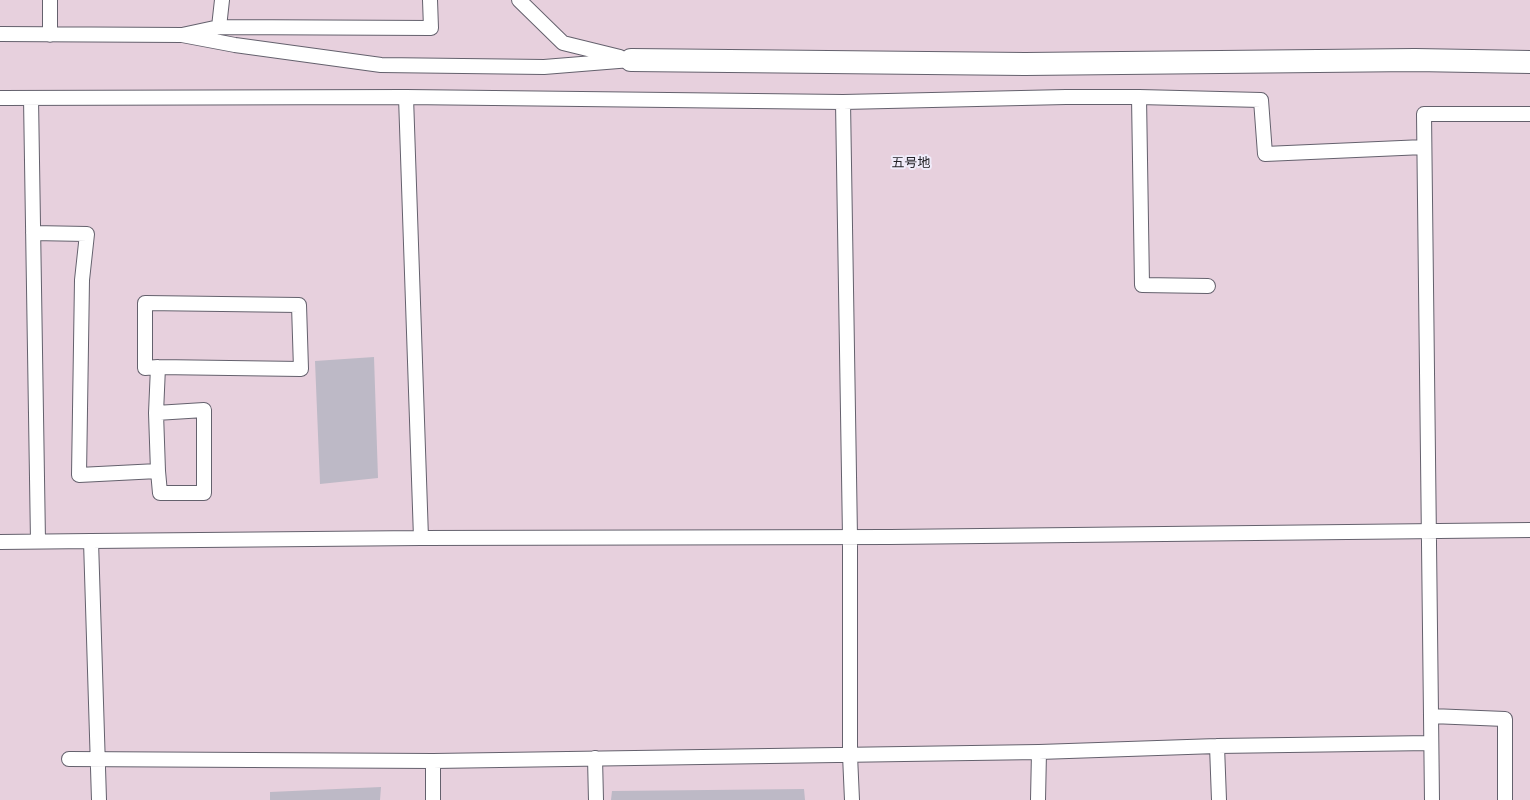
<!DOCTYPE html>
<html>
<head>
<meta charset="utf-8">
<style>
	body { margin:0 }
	canvas { display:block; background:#e3dfed }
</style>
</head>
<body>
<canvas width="1530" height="800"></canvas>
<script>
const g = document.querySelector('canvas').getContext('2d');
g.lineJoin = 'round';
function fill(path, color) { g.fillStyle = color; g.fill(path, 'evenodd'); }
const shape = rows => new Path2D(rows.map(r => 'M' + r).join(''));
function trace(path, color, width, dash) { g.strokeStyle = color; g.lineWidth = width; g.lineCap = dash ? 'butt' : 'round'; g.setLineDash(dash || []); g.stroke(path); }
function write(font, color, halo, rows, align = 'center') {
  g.font = font + ' Overpass,"Noto Sans JP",sans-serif'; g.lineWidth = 4; g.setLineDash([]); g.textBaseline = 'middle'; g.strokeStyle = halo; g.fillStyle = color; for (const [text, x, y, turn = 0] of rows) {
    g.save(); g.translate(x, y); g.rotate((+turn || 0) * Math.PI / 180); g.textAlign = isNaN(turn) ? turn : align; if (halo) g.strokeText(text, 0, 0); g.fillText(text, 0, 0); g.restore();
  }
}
fill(shape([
	[0,0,1530,0,1530,800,0,800]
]), '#e7d0dd');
fill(shape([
	[374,357,378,478,320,484,315,361],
	[381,787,380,800,270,800,270,792],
	[804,789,805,800,611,800,612,791]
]), '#bdb9c6');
const lane = shape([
	[50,0,50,35],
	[430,0,431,28,219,27,182,35,235,45,381,65,544,67,631,60],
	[519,0,563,43,620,57],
	[219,27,222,0],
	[0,34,182,35],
	[406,97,843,102,1066,97,1139,97,1261,100,1265,154,1424,147],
	[1139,97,1142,285,1208,286],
	[0,98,406,97,421,538,890,537,1530,530],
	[31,98,38,541],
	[843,102,850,537,850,755,852,800],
	[33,233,87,234,82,280,79,475,158,471,156,413,204,410,204,493,160,493,158,471],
	[156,413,158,367,145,368,145,303,299,305,301,369,158,367],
	[91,541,421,538],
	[0,542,91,541,99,800],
	[1431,716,1505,719,1505,800],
	[1217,746,1219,800],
	[595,758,596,800],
	[69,759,433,761,1039,752,1217,746,1431,743],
	[433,800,433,761],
	[1038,800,1039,752],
	[1432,800,1424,114,1530,114]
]);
const secondary = shape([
	[631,60,1025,64,1415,60,1530,62]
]);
trace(lane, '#64616d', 16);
trace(secondary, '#64616d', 24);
trace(lane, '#fff', 14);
trace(secondary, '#fff', 22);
write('13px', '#232227', '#f0ecfa', [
	["五号地",911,164]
]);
</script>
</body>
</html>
